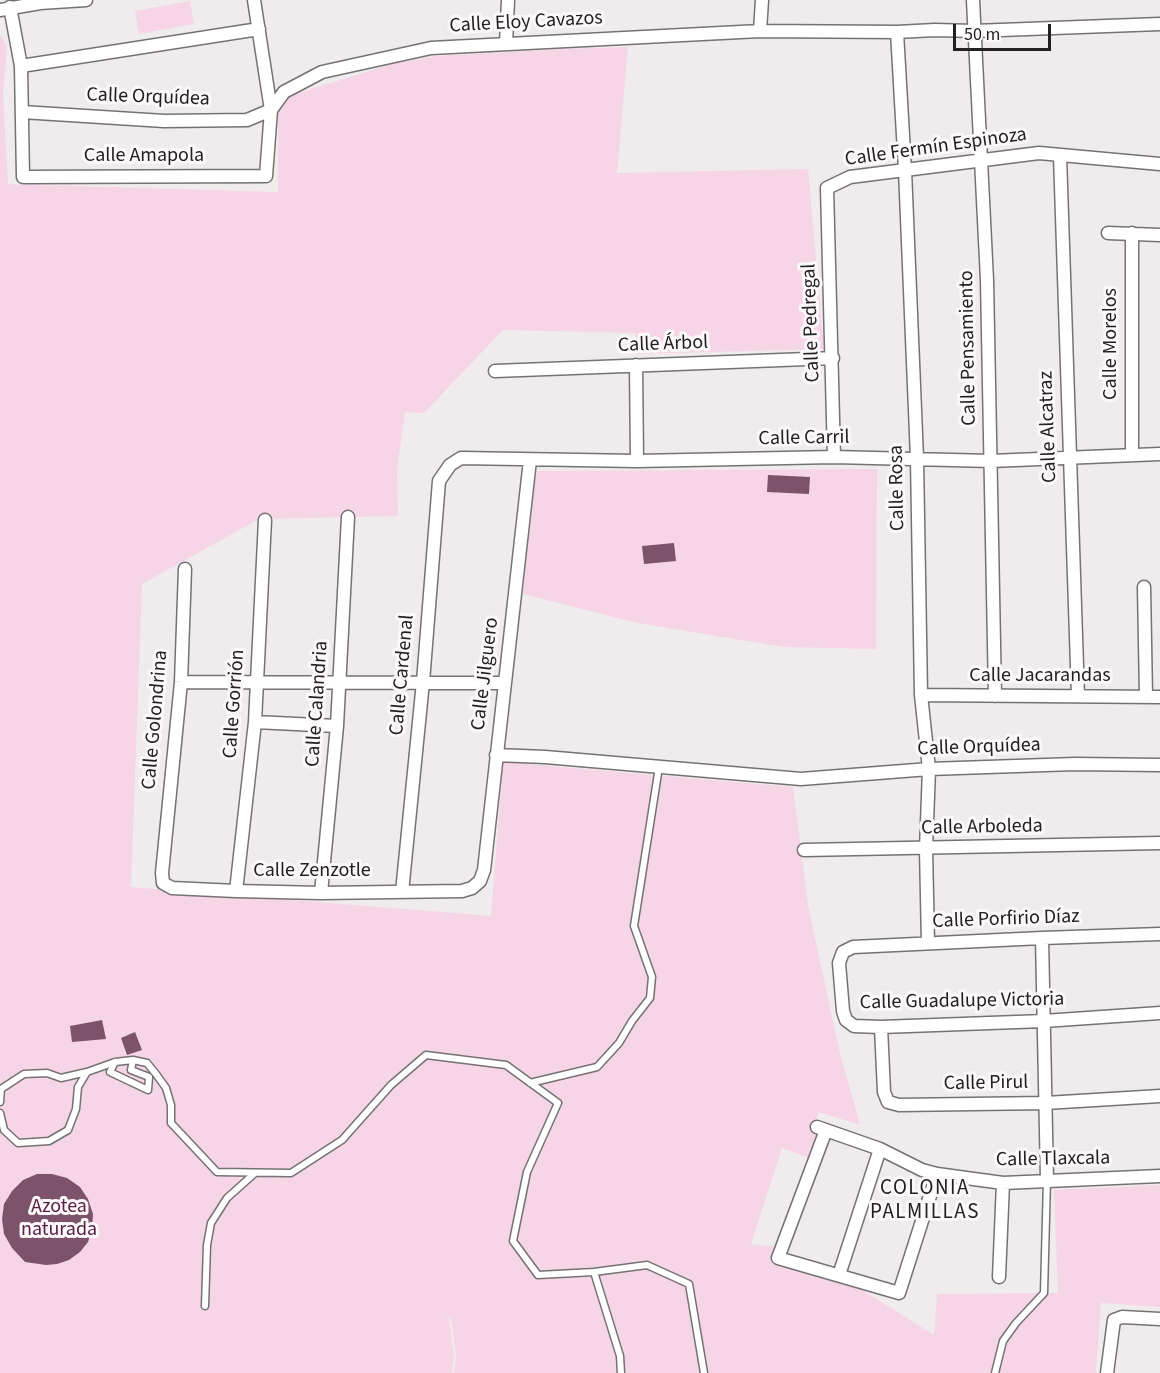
<!DOCTYPE html>
<html>
<head>
<meta charset="utf-8">
<style>
	body { margin:0 }
	#map { position:relative; width:1160px; height:1373px; overflow:hidden; background:#f0ecee; font-family:"Source Sans 3",sans-serif }
	canvas { display:block }
	.scale { position:absolute; left:953px; top:24px; width:98px; height:27px; box-sizing:border-box; border:3px solid #222021; border-top:0; padding-left:8px; font-size:18px; line-height:21px; white-space:nowrap; color:#222021; -webkit-text-stroke:4px #fdf9fb; paint-order:stroke }
</style>
</head>
<body>
<div id="map">
<canvas width="1160" height="1373"></canvas>
<div class="scale">50 m</div>
</div>
<script>
const g = document.querySelector('canvas').getContext('2d');
g.lineJoin = 'round';
function fill(path, color) { g.fillStyle = color; g.fill(path, 'evenodd'); }
const shape = rows => new Path2D(rows.map(r => 'M' + r).join(''));
function trace(path, color, width, dash) { g.strokeStyle = color; g.lineWidth = width; g.lineCap = dash ? 'butt' : 'round'; g.setLineDash(dash || []); g.stroke(path); }
function write(font, color, halo, rows, align = 'center') {
  g.font = font + ' "Source Sans 3",sans-serif'; g.lineWidth = 6; g.setLineDash([]); g.textBaseline = 'middle'; g.strokeStyle = halo; g.fillStyle = color; for (const [text, x, y, turn = 0] of rows) {
    g.save(); g.translate(x, y); g.rotate((+turn || 0) * Math.PI / 180); g.textAlign = isNaN(turn) ? turn : align; if (halo) g.strokeText(text, 0, 0); g.fillText(text, 0, 0); g.restore();
  }
}
fill(shape([
	[190,1,194,24,139,34,135,11],
	[0,34,7,47,3,93,8,184,278,192,278,109,289,96,392,64,434,56,565,49,628,47,617,173,808,169,824,349,636,354,635,333,503,330,424,413,405,412,397,469,398,516,259,519,142,584,131,887,491,916,503,762,793,787,808,905,839,1049,860,1125,819,1112,812,1131,816,1133,809,1158,782,1148,751,1244,775,1247,770,1261,845,1279,934,1335,937,1294,1058,1293,1054,1190,1160,1185,1160,1307,1101,1303,1096,1373,454,1373,456,1356,451,1319,444,1316,449,1319,454,1356,452,1373,0,1373],
	[877,469,876,649,784,647,637,623,523,594,534,471]
]), '#f5d5e6');
fill(shape([
	[768,475,810,477,809,494,767,492],
	[674,543,676,561,644,564,642,546],
	[102,1020,106,1039,72,1042,70,1026],
	[135,1032,142,1050,127,1055,121,1038],
	[37,1174,52,1174,67,1178,80,1187,88,1199,93,1214,92,1229,88,1242,80,1252,69,1260,57,1264,46,1265,25,1262,12,1248,4,1234,2,1219,4,1204,12,1191,23,1180]
]), '#7c536a');
const lane = shape([
	[115,1062,110,1072,148,1090,149,1077,131,1070,133,1060],
	[530,1083,597,1067,619,1043,632,1021,650,998,652,977,634,926,659,767],
	[0,1102,1,1089,24,1074,47,1073,61,1078,87,1072],
	[0,1113,4,1130,18,1143,49,1141,68,1130,76,1109,78,1087,87,1072,115,1062,133,1060,147,1063,156,1074,166,1088,171,1105,171,1123,217,1172,291,1173,342,1140,391,1085,426,1055,506,1065,558,1103,527,1172,513,1241,538,1275,594,1272,620,1356,621,1373],
	[594,1272,647,1265,689,1284,704,1373],
	[205,1306,207,1245,211,1223,227,1198,255,1173],
	[995,1373,1003,1341,1016,1323,1044,1293,1047,1180]
]);
const street = shape([
	[973,0,987,280,995,696],
	[10,7,21,66,23,177,266,176,271,110,254,0],
	[0,10,40,3,86,0],
	[760,31,762,0],
	[897,32,905,170,917,458,921,695,929,769,926,849,928,943],
	[506,44,508,0],
	[21,66,259,29],
	[22,112,164,121,247,120,271,110,284,92,322,72,431,48,760,31,897,32,935,30,974,31,1160,24],
	[1060,156,1078,696],
	[1108,233,1160,235],
	[1132,233,1132,454],
	[636,365,637,461],
	[495,371,833,358],
	[834,457,827,188,850,177,1039,153,1160,164],
	[185,569,181,682,162,873,163,883,172,888,236,891,321,893,462,891,472,888,480,881,484,870,530,460],
	[1144,587,1146,697],
	[181,682,505,683],
	[921,695,1160,697],
	[255,722,337,726],
	[496,755,545,757,801,779,929,769,1075,764,1160,765],
	[804,850,1160,843],
	[236,891,255,722,265,520],
	[402,892,423,682,439,481,450,465,461,458,637,461,834,457,991,461,1160,454],
	[321,893,337,726,348,517],
	[1160,934,1042,938,853,947,843,952,839,963,843,1011,846,1020,854,1026,881,1027,1044,1021,1160,1013],
	[1042,938,1047,1180],
	[881,1027,884,1092,888,1102,899,1105,1046,1103,1160,1096],
	[817,1127,880,1149,922,1170,937,1174,1003,1183,1160,1176],
	[826,1130,778,1258,899,1293,937,1174],
	[839,1275,880,1149],
	[999,1277,1003,1183],
	[1107,1373,1114,1320,1122,1317,1160,1319]
]);
trace(lane, '#757274', 9);
trace(street, '#757274', 15);
trace(lane, '#fff', 6);
trace(street, '#fff', 12);
write('20px', '#222021', '#fdf9fb', [
	["Calle Eloy Cavazos",526,23,-3],
	["Calle Orquídea",148,98,2],
	["Calle Fermín Espinoza",936,148,-8],
	["Calle Amapola",144,157],
	["Calle Pedregal",812,323,-92],
	["Calle Morelos",1112,344,-90],
	["Calle Árbol",663,345,-2],
	["Calle Pensamiento",969,348,-91],
	["Calle Alcatraz",1049,427,-92],
	["Calle Carril",804,439,-1],
	["Calle Rosa",898,488,-91],
	["Calle Jilguero",486,674,-83],
	["Calle Cardenal",403,675,-85],
	["Calle Jacarandas",1040,677],
	["Calle Gorrión",235,704,-86],
	["Calle Calandria",318,704,-86],
	["Calle Golondrina",156,720,-85],
	["Calle Orquídea",979,748,-2],
	["Calle Arboleda",982,828,-1],
	["Calle Zenzotle",312,872],
	["Calle Porfirio Díaz",1006,920,-2],
	["Calle Guadalupe Victoria",962,1002,-1],
	["Calle Pirul",986,1084,-1],
	["Calle Tlaxcala",1053,1160,-1]
]);
write('20px', '#572043', '#fdf9fb', [
	["Azotea",59,1208],
	["naturada",59,1231]
]);
g.letterSpacing = '1.5px';
write('21px', '#222021', '#fdf9fb', [
	["COLONIA",925,1189],
	["PALMILLAS",925,1213]
]);
g.letterSpacing = '0px';
</script>
</body>
</html>
